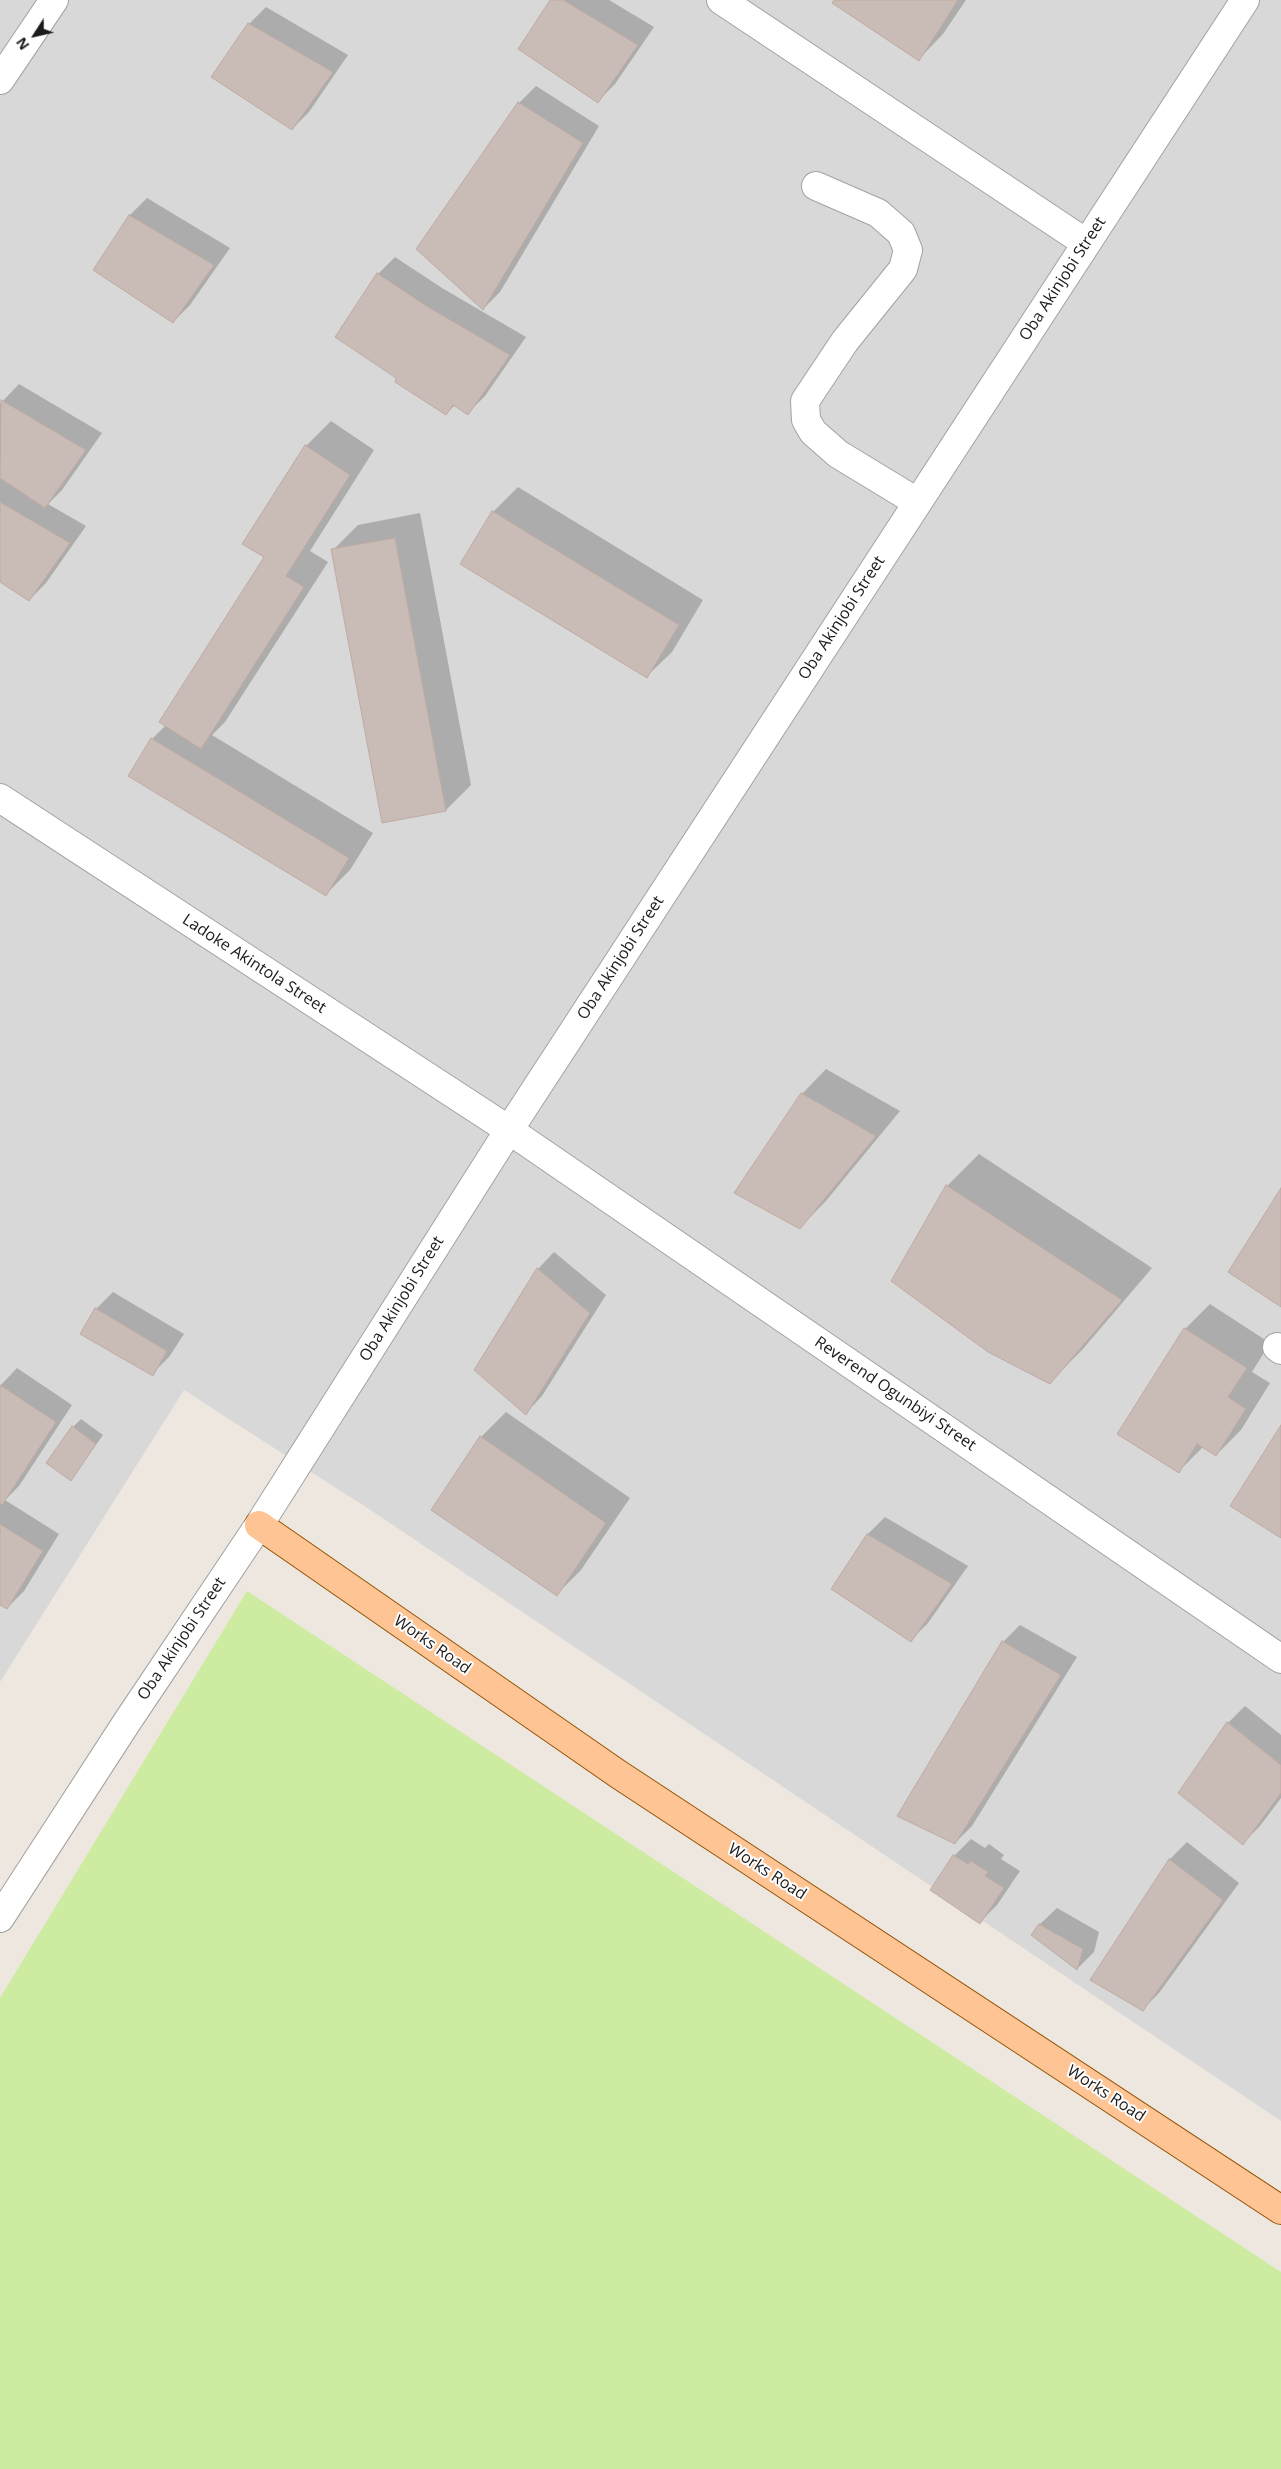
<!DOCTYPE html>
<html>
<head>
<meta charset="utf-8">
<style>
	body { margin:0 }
	#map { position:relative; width:1281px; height:2469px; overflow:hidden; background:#ede7df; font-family:"Open Sans",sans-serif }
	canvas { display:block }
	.north { position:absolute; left:10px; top:10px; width:50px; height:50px; -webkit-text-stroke:4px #fff; paint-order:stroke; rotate:235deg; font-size:14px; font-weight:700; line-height:20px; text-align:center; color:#1b1b1b }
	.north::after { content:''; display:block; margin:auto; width:18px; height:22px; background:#1b1b1b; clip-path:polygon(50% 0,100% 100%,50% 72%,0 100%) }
</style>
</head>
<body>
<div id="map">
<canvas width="1281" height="2469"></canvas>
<div class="north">N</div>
</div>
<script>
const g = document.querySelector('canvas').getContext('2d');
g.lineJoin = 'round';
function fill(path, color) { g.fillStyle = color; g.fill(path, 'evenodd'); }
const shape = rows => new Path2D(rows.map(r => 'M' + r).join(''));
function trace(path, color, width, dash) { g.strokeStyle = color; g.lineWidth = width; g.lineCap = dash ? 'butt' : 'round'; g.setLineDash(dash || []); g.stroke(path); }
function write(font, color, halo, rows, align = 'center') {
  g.font = font + ' "Open Sans",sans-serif'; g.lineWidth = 4; g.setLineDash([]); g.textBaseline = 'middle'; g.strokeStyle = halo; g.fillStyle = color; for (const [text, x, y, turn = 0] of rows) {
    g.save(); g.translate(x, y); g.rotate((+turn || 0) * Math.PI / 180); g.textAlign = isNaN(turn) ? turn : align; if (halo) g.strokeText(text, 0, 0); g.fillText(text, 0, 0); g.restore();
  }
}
fill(shape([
	[0,0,1281,0,1281,2121,375,1513,184,1390,0,1682]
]), '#d9d8d8');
fill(shape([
	[247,1591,1281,2272,1281,2469,0,2469,0,1998]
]), '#ceeba2');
fill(shape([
	[552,0,609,0,654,27,615,84,598,101],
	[836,0,966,0,943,34,919,59],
	[266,7,348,55,309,112,292,129,249,24],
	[536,86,599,126,500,292,483,309,519,103],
	[147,198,230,248,190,305,173,322,95,269,130,215],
	[395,257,442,288,526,337,485,396,468,413,455,405,446,414,398,378,336,337,378,274],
	[19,384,102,433,62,490,48,504,86,526,46,583,29,600,0,581,0,404],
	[331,421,374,450,310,551,328,562,225,722,212,735,373,833,350,870,325,895,152,739,166,725,266,557,306,446],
	[518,487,703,600,672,652,647,676,462,563,493,512],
	[420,513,471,785,446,810,383,821,333,550,358,525],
	[826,1069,900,1111,825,1202,800,1227,802,1094],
	[979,1154,1152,1268,1082,1350,1050,1382,947,1186],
	[554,1252,606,1295,542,1396,526,1413,538,1269],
	[113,1292,184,1334,169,1357,152,1374,96,1309],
	[1210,1304,1270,1343,1252,1372,1270,1383,1241,1430,1216,1455,1203,1447,1178,1472,1185,1329],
	[17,1368,72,1405,19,1486,5,1500,59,1534,24,1591,7,1608,0,1603,0,1386],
	[506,1412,630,1498,581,1570,556,1595,481,1437],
	[81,1419,103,1435,71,1479,73,1427],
	[885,1517,968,1566,928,1623,911,1640,832,1588,868,1534],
	[1020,1625,1077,1657,972,1826,955,1843,1003,1642],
	[1245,1706,1281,1735,1281,1798,1260,1826,1243,1843,1179,1793,1228,1723],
	[971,1839,985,1848,989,1844,1004,1855,1001,1859,1020,1871,997,1905,980,1922,932,1889,954,1856],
	[1187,1842,1239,1883,1159,1993,1142,2010,1091,1980,1170,1859],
	[1057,1908,1099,1932,1094,1952,1077,1969,1039,1925]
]), '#0003');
const building = shape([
	[550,0,563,0,638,45,598,103,518,49,550,0],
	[834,0,958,0,919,61,832,3,834,0],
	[248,23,333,72,292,130,211,77,248,23],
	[518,102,583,143,483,310,416,249,518,102],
	[129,215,214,265,173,323,93,270,129,215],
	[377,273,425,305,510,355,468,415,453,405,446,415,395,382,396,378,335,337,377,273],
	[1,400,86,450,45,508,0,478,1,400],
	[305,445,350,475,286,576,304,587,201,749,159,722,264,557,242,544,305,445],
	[0,502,70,543,29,601,0,582,0,502],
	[492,511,679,625,647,678,460,564,492,511],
	[395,538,446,811,382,823,331,549,395,538],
	[151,738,349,858,326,896,128,776,151,738],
	[801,1093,876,1136,800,1229,734,1193,801,1093],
	[946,1185,1122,1300,1050,1384,988,1352,891,1281,946,1185],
	[1281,1188,1281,1307,1228,1272,1281,1188],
	[537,1268,590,1313,526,1415,474,1370,537,1268],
	[95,1308,167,1351,153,1376,80,1334,95,1308],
	[1184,1328,1247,1368,1228,1397,1246,1409,1216,1456,1197,1444,1179,1473,1117,1434,1184,1328],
	[0,1385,56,1422,2,1505,0,1504,0,1385],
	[1281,1425,1281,1538,1230,1506,1281,1425],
	[72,1426,96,1444,71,1481,46,1463,72,1426],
	[480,1436,606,1523,557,1596,431,1510,480,1436],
	[0,1524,43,1551,7,1609,0,1605,0,1524],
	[867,1534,952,1584,911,1642,831,1589,867,1534],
	[1002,1641,1061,1675,955,1844,897,1816,1002,1641],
	[1227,1722,1281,1765,1281,1793,1243,1845,1178,1793,1227,1722],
	[953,1855,968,1864,971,1861,988,1872,985,1876,1004,1888,980,1924,930,1890,953,1855],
	[1169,1859,1223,1900,1143,2011,1090,1980,1169,1859],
	[1039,1924,1083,1949,1077,1970,1031,1935,1039,1924]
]);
fill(building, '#c9bcb6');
trace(building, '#bfaba2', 1);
const minor = shape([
	[721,0,1086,243],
	[0,80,54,0],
	[816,186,878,213,901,233,908,250,903,269,845,341,805,401,806,420,813,432,838,454,917,502],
	[0,798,509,1130,1281,1659],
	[1277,1347,1281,1350],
	[0,1918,127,1722,259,1525,509,1130,1245,0]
]);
const major = shape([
	[259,1525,618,1774,1281,2210]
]);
trace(minor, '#a2a2a2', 30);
trace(major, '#925100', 30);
trace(minor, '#fff', 28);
trace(major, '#ffc493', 28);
write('16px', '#1b1b1b', '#fff', [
	["Oba Akinjobi Street",1063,279,-57],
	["Oba Akinjobi Street",842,618,-57],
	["Oba Akinjobi Street",621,958,-57],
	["Ladoke Akintola Street",254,964,33],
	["Oba Akinjobi Street",402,1299,-58],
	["Reverend Ogunbiyi Street",895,1394,34],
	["Oba Akinjobi Street",182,1639,-56],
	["Works Road",432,1645,35],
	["Works Road",767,1872,33],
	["Works Road",1106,2094,33]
]);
</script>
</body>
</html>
